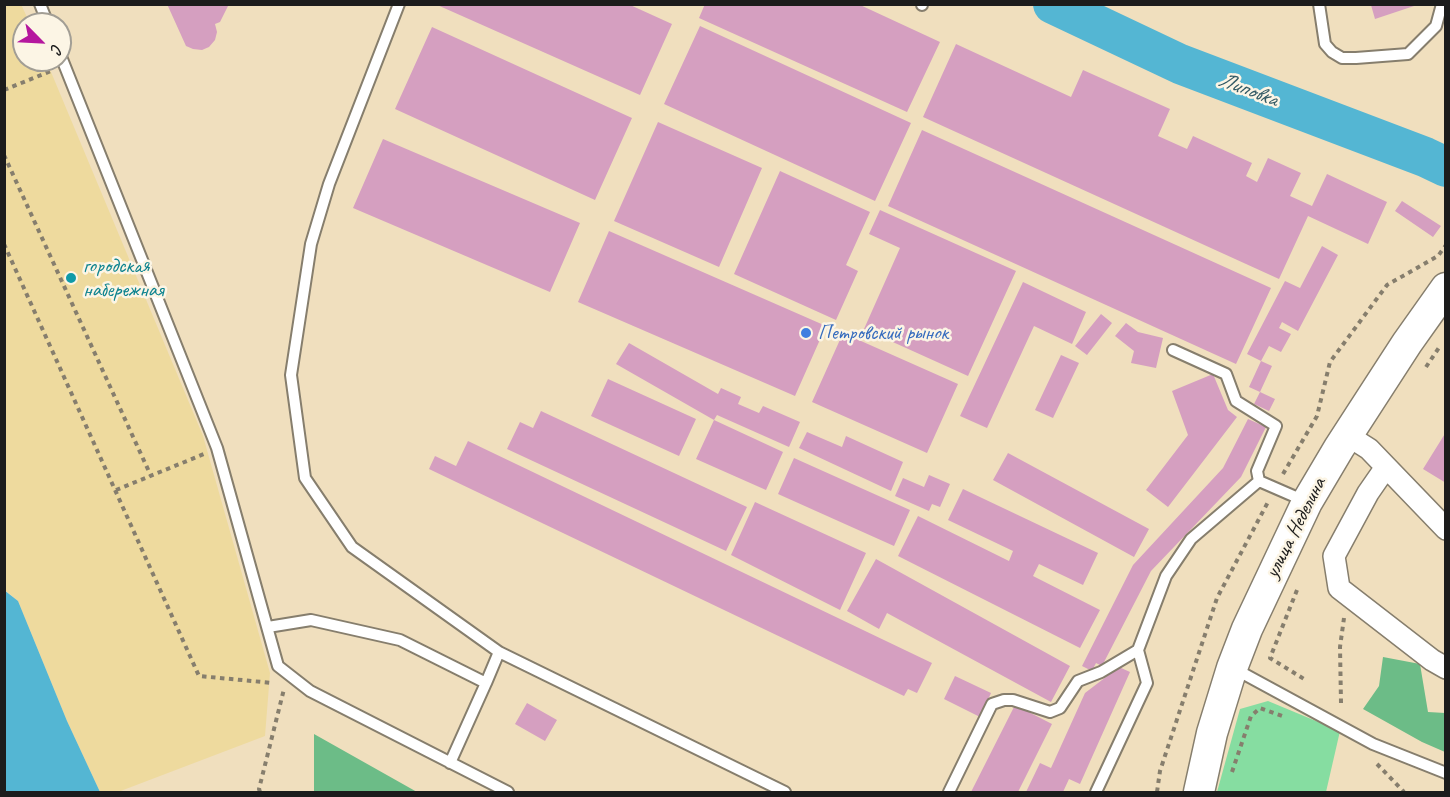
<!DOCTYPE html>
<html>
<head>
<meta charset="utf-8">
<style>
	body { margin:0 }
	#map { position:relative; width:1450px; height:797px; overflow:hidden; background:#f0dfbe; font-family:Caveat,sans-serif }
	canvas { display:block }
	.frame { position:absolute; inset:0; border:6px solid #1c1c1c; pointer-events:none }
	.north { position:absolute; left:12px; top:12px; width:60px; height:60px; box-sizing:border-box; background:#fcf5e5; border:2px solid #a29e95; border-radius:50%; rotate:114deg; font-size:16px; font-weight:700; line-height:24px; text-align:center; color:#1c1c1c }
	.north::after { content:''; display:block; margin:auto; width:21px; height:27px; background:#b5179e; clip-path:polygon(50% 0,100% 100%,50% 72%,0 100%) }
</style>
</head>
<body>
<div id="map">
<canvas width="1450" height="797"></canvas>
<div class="frame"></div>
<div class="north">С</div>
</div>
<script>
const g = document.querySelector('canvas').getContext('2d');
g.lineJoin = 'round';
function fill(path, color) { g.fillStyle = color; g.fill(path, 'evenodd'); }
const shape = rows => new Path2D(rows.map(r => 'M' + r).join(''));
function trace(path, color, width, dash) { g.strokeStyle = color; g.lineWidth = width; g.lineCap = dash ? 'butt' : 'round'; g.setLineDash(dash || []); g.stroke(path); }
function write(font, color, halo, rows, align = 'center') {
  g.font = font + ' Caveat,sans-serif'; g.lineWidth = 5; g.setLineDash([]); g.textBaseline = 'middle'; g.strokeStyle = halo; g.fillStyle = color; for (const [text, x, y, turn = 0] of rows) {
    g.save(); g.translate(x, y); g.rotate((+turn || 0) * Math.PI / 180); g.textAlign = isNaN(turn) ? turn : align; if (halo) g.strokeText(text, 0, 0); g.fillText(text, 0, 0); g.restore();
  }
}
fill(shape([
	[1268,701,1340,731,1326,792,1217,792,1240,709]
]), '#86dda1');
fill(shape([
	[1383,657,1420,664,1428,712,1445,713,1445,752,1422,742,1363,709,1379,686],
	[314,734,417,792,314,792]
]), '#6cbc87');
fill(shape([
	[21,4,30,24,24,24,24,60,46,60,203,436,270,673,265,736,118,792,100,792,67,721,18,601,5,590,4,5]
]), '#eeda9e');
fill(shape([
	[4,590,18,601,67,721,100,792,5,792]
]), '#54b6d3');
trace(shape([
	[1053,4,1180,64,1425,157,1446,167]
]), '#54b6d3', 40);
fill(shape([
	[167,4,229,4,220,22,215,24,217,32,215,40,209,47,202,50,193,49,186,46],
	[435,4,628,4,672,24,640,95],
	[705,4,858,4,940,42,907,112,699,18],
	[1371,5,1417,5,1375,19],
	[700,26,911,123,875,201,664,104],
	[432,27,632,118,595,200,395,109],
	[956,44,1071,97,1083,70,1170,109,1158,136,1187,149,1193,136,1252,163,1246,176,1257,182,1268,158,1301,173,1290,196,1312,206,1327,174,1387,202,1368,244,1308,216,1279,279,923,117],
	[658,122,762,168,719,267,614,221],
	[922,130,1271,288,1236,364,888,206],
	[383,139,580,223,550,292,353,208],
	[780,171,870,212,846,265,858,271,836,320,734,274],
	[1402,201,1441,226,1433,237,1395,211],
	[880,210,1016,271,968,376,864,329,900,248,869,234],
	[609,231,826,326,795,396,578,302],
	[1322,246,1338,255,1298,331,1282,322,1279,328,1291,334,1281,352,1269,346,1261,361,1247,354,1285,281,1300,288],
	[1023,282,1086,312,1072,344,1034,326,987,428,960,416],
	[1101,314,1112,323,1087,355,1075,346],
	[1126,323,1138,332,1163,338,1156,368,1131,363,1134,351,1115,336],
	[843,333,958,384,927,453,812,402],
	[629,343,718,394,721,388,741,397,738,404,759,413,763,406,800,422,789,447,717,415,714,420,616,364],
	[1061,355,1079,363,1053,418,1035,410],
	[1261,361,1272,366,1260,392,1249,387],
	[1213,374,1228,410,1237,417,1168,507,1146,490,1188,435,1172,391],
	[608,379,696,419,679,456,591,416],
	[1260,392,1275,399,1269,411,1254,404],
	[541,411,747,507,726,551,507,449,520,422,533,428],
	[1248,419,1266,427,1241,477,1151,571,1102,666,1096,663,1092,671,1082,666,1133,565,1223,468],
	[714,420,783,452,766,490,696,459],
	[807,432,842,447,846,436,903,462,891,491,799,448],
	[1446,432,1446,483,1423,469],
	[468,441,932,663,917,693,908,689,904,696,429,469,435,456,456,466],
	[1008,453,1149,529,1134,557,993,480],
	[794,458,910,510,894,546,778,494],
	[929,475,950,484,940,507,932,504,929,511,895,496,903,478,924,487],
	[963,489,1098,553,1083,585,1039,564,1033,576,1100,610,1080,648,898,556,918,516,1009,561,1013,551,948,520],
	[755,502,866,553,840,610,731,555],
	[876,559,1070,666,1051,702,887,613,879,629,847,611],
	[1119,667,1130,672,1080,784,1069,779,1063,792,1026,792,1040,763,1051,768,1085,693],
	[955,676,991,693,980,717,944,699],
	[527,703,557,720,545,741,515,724],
	[1015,705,1052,724,1018,792,971,792]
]), '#d59fc0');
const service = shape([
	[40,4,48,24],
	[399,4,329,184,311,244,291,375,305,478,352,547,499,652,785,792],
	[922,4,922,5],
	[1319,4,1325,44,1332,52,1342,58,1356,58,1408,54,1436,26,1442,4],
	[60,54,217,448,278,666,310,691,508,792],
	[1173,350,1226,374,1236,401,1276,426,1257,471,1259,481],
	[1259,481,1305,501],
	[268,627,311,620,400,640,486,683,450,763],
	[1233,668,1373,744,1446,773],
	[486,683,499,652],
	[949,792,992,704,1004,700,1013,700,1050,712,1060,708,1078,681,1101,672,1138,650],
	[1096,792,1147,683,1138,650,1166,576,1191,539,1259,481]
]);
const minor = shape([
	[1347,435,1369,449,1446,529],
	[1386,467,1368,493,1334,556,1339,588,1432,660,1446,668]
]);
const secondary = shape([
	[1199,792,1212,733,1232,668,1247,629,1307,502,1339,448,1407,343,1446,288]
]);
trace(service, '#867e6d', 14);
trace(minor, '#867e6d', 24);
trace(secondary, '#867e6d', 33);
trace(shape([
	[4,90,51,71],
	[4,155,151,476],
	[4,244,199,676,273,683],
	[1426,367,1440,346],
	[1283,474,1317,416,1330,362,1387,285,1438,256,1446,245],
	[116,490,204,454],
	[1297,590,1270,658,1304,679],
	[1341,703,1340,647,1344,618],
	[1377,764,1404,792],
	[1232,772,1251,716,1260,708,1285,717],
	[260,792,259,789,284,689],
	[1157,792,1160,771,1217,598,1268,502]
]), '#867e6d', 4, [4.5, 4.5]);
trace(service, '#fff', 10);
trace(minor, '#fff', 21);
trace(secondary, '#fff', 30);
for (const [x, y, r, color] of [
	[71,278,6,"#0f9aa8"],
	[806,333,6,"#3f7fe0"]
]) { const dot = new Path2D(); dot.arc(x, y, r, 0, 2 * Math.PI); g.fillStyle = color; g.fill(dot); trace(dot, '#fcf5e5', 2); }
write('21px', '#0d838f', '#fcf5e5', [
	["городская",83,266],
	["набережная",83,290]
], 'left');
write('21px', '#366cbe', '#fcf5e5', [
	["Петровский рынок",818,333]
], 'left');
write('21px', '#1c1c1c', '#fcf5e5', [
	["улица Неделина",1296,528,-63]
]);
write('italic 22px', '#325a65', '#fcf5e5', [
	["Липовка",1248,90,21]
]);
</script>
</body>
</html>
